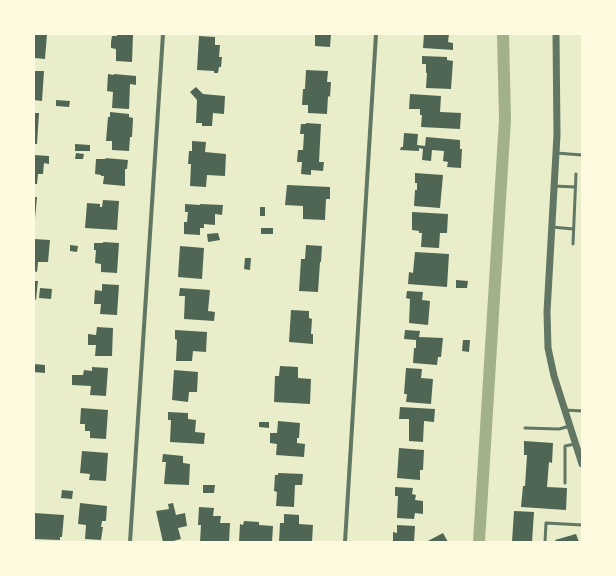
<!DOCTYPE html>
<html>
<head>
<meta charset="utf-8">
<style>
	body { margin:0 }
	#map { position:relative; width:616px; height:576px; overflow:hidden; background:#e9edc9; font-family:"Alegreya Sans",sans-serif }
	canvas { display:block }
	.frame { position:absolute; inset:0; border:35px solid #fefae0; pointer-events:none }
</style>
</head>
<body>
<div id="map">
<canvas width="616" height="576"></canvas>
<div class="frame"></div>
</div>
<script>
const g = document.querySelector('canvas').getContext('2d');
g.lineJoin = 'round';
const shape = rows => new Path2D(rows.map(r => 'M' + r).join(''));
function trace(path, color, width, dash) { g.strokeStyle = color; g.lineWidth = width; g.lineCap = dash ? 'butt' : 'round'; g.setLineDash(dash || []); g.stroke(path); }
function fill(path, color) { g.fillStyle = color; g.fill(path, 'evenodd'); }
trace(shape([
	[479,542,505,119,503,34]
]), '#a3b18a', 12);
fill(shape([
	[34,34,47,34,45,59,35,58,34,57],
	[117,34,133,34,132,62,116,61,116,49,111,48,111,42,112,36,117,36],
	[315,34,331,34,330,47,315,46],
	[424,34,449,34,448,42,453,43,453,50,423,48],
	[199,36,215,37,215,45,220,45,219,57,222,57,221,67,219,67,218,73,214,73,214,71,197,70],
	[422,56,447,57,447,60,453,61,451,89,426,88,427,73,426,73,426,64,422,64],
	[306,70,328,71,327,82,331,82,330,97,328,96,327,114,308,113,308,105,302,105,303,89,305,89],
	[34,71,44,71,42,101,34,100],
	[108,74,114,75,114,74,136,76,136,85,130,84,129,109,112,108,113,92,107,91],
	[196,87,203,94,225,96,224,114,213,113,212,126,202,126,202,123,196,123,197,100,190,92],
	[410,94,441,96,440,112,461,113,460,129,421,127,422,115,420,115,420,109,409,109],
	[56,100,70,101,69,107,56,106],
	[110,112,129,114,129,117,133,118,132,137,130,137,129,151,112,150,112,141,106,141,108,117,110,117],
	[34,113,39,113,37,144,34,144],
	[306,123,321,124,319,162,324,162,323,171,311,170,311,175,301,174,302,162,297,162,298,150,303,150,304,134,300,134,301,124,306,124],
	[404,133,418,134,417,145,425,146,426,137,460,140,460,149,462,149,461,168,447,167,448,162,443,161,444,151,432,150,431,161,422,160,423,149,419,148,419,151,400,150,401,147,403,147],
	[192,141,206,142,205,152,226,154,225,176,207,175,206,187,190,186,191,164,188,164,189,151,192,151],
	[75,144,90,145,90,151,75,151],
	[76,153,84,154,83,159,75,159],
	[34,155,49,156,49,164,44,163,43,174,38,174,37,184,34,184],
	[105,158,128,160,127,169,125,169,125,186,103,184,104,176,101,176,101,175,95,174,96,159,106,159],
	[415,173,443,175,440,208,414,206,415,190,417,190,417,183,415,183],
	[287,185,330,187,330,199,326,199,325,220,303,219,303,206,285,205],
	[34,197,37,197,35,219,34,219],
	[103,200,119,201,117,230,85,228,87,203,100,204,100,207,102,207],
	[185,204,200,205,200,204,223,205,222,215,215,214,215,225,204,224,204,228,200,228,200,235,184,234,184,222,187,222,188,212,185,212],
	[260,207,265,207,265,216,260,216],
	[412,212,448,214,447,233,440,233,439,248,421,247,422,233,419,233,419,231,412,230],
	[261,228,273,228,273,234,261,234],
	[218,233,220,240,208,242,207,234],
	[34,239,50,240,48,262,38,262,37,272,34,271],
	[103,242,119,243,117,273,101,272,101,264,95,263,96,250,94,250,94,243,103,243],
	[70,245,78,246,77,252,70,251],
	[306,245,322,246,321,262,320,262,318,292,299,291,301,259,305,259],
	[180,246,204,248,202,279,178,277],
	[415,252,449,254,447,287,408,284,409,272,413,273],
	[245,258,251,258,250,270,244,269],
	[456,280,468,281,467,288,456,288],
	[34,281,38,281,36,300,34,299],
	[102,284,119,285,117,315,100,314,101,304,94,304,95,290,102,291],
	[40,288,52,289,51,299,39,298],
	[180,288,210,290,208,311,215,312,214,321,184,319,185,296,179,296],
	[407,291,423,292,422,300,430,301,428,325,409,323,410,299,406,298],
	[291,310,309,311,309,318,312,319,311,334,313,334,313,344,289,342],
	[97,327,113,328,112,356,95,356,96,345,88,345,88,334,96,335],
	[175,330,207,332,206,352,193,351,192,361,176,361,177,340,175,339],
	[405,330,420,331,419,337,443,338,441,357,438,357,437,365,413,363,414,348,416,348,416,340,404,339],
	[463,340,470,340,469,352,462,351],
	[34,364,45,365,45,373,34,372],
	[280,366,298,367,298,378,311,379,310,404,274,402,275,376,279,376],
	[92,367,108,368,106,396,90,395,91,386,72,385,72,375,83,375,84,370,92,371],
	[406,368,422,369,421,378,433,379,431,404,406,402,407,394,404,394],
	[174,370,198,372,197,392,189,392,188,402,172,400],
	[400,407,435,409,434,422,424,421,423,442,409,441,409,419,399,419],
	[81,408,108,410,106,439,90,438,90,431,85,431,85,424,80,424],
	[168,412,188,413,188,419,196,420,195,432,205,433,204,444,170,442,171,420,168,420],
	[278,421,300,423,299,438,297,438,297,443,305,444,304,457,276,455,277,444,270,443,270,433,277,433],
	[259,422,269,422,269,428,259,427],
	[524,441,553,443,552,463,549,462,547,487,567,488,566,510,521,507,523,486,525,486,527,455,524,455],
	[399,448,424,450,423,470,420,470,420,480,397,478],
	[82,451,108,453,106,481,89,480,90,474,80,473],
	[163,454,183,456,183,463,190,464,189,485,164,484,166,462,162,462],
	[278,473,303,474,302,485,295,485,294,507,276,506,277,492,274,491,275,475,278,475],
	[203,485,215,485,214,493,203,493],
	[395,487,413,488,412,494,416,495,415,500,423,501,423,514,415,513,414,519,397,518,398,496,395,496],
	[62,490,73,491,72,499,61,498],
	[80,503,107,506,106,521,102,521,101,527,103,527,101,540,85,539,86,525,78,524],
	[173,503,176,515,185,513,187,526,178,528,181,539,169,542,163,542,156,511,169,509,168,504],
	[199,507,214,508,213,516,221,516,220,523,230,523,229,542,200,542,201,525,198,525],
	[514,511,534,512,532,542,512,542],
	[34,513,64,515,62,537,60,537,60,540,34,539],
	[284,514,299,515,299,524,313,525,312,542,288,541,288,542,279,542,280,523,284,523],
	[244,521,259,522,259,525,273,526,272,542,239,542,240,524,243,525],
	[397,525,415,526,414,542,393,542,393,532,397,533],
	[443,533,448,542,426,542],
	[576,534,579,542,556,542,555,540]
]), '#4f6655');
trace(shape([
	[556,153,582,155],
	[554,186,575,187],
	[552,227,573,229],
	[573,244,576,174],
	[565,410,582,411],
	[525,428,559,429,570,426],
	[565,483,565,446,575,444],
	[545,542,546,523,582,525]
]), '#617663', 3);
trace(shape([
	[130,542,163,34],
	[345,542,376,34]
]), '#617663', 4);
trace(shape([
	[556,34,557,135,547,312,548,348,554,376,582,464]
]), '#617663', 7);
</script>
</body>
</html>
